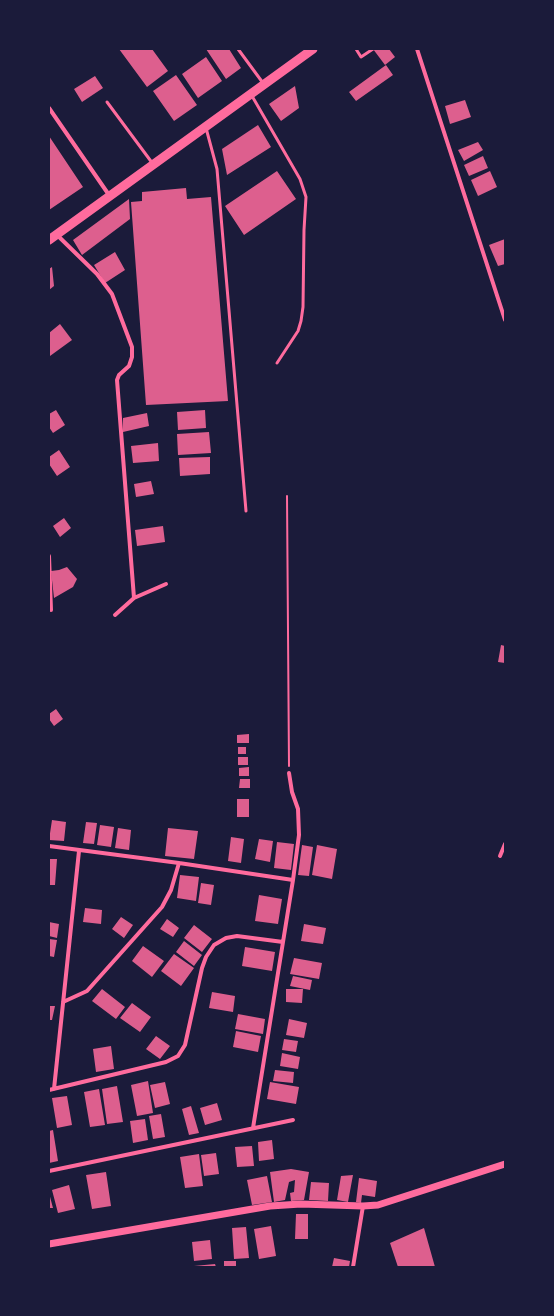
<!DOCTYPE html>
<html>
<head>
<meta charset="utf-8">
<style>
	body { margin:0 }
	#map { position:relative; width:554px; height:1316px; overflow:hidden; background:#1b1b3a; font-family:Manrope,sans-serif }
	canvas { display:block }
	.frame { position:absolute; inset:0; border:50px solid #1b1b3a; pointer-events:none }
</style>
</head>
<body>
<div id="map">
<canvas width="554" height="1316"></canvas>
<div class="frame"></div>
</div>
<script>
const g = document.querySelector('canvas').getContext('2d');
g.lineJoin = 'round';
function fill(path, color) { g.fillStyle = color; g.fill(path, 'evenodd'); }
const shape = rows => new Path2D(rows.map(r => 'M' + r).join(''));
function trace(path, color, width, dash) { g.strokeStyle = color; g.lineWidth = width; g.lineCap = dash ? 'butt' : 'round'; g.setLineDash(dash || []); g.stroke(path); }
fill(shape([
	[119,49,152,49,168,71,147,87],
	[206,49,229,49,241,68,226,79],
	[373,49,389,49,395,57,385,65],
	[206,57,222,81,198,98,182,74],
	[386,65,393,75,356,101,349,92],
	[176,75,197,105,174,121,153,91],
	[95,76,103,88,82,102,74,89],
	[295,86,299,108,281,121,269,104],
	[465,100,471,117,450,124,445,106],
	[258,125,271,147,227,175,222,149],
	[49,136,83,187,49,210],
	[478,142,483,150,464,161,458,150],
	[483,156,488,168,469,176,464,165],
	[277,171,296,199,244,235,225,206],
	[490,171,497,187,478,196,471,180],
	[186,188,187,199,211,197,228,401,146,405,131,202,142,201,142,192],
	[129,199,130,219,82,255,73,240],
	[505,239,505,264,498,266,489,245],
	[115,252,125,270,105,283,94,265],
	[52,267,54,286,49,290,49,269],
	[60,324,72,340,50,356,49,355,49,333],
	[56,410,65,425,53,433,49,427,49,414],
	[205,410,206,428,178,430,177,412],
	[147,413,149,426,123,432,123,418],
	[209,432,211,453,178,455,177,434],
	[158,443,159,461,133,463,131,446],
	[59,450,70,467,57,476,49,464,49,457],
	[210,457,210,474,180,476,179,458],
	[151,481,154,494,136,497,134,484],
	[64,518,71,528,60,537,53,526],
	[163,526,165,542,137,546,135,530],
	[67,567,77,579,73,587,54,598,51,571,59,570],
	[501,645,505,646,505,663,498,662],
	[56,709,63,719,54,726,49,719,49,714],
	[249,734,249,743,237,743,237,735],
	[238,747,246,747,246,754,238,754],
	[238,757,248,757,248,765,238,765],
	[249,767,249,776,239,776,239,768],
	[240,779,250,779,250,788,239,788],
	[237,799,249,799,249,817,237,817],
	[52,820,66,822,64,841,49,840],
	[86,822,97,823,94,844,83,843],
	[100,825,114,827,111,847,97,845],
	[118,828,131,830,129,850,115,848],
	[168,828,198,831,194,859,165,856],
	[231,837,244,839,241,863,228,861],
	[259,839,273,841,270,862,255,859],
	[277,842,294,844,291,870,274,868],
	[302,845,313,847,309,876,298,875],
	[317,845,337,849,332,879,312,875],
	[49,859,57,859,55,885,49,885],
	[180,875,199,877,196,901,177,898],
	[201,883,214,885,211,905,198,903],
	[259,895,282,899,278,924,255,921],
	[85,908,102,910,101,924,83,922],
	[121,917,133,925,124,938,112,929],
	[167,919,179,928,173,937,160,929],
	[49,922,59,924,57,938,49,936],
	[304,924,326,928,323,944,301,941],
	[194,925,212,939,202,952,184,938],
	[49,939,57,940,54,957,49,956],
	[184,941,202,955,194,966,176,952],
	[143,946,164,961,152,977,132,961],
	[245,947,275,952,272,971,242,966],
	[174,954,194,968,181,986,161,971],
	[294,958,322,963,319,979,290,974],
	[293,976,312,980,310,990,290,986],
	[102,989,125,1007,116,1019,92,1001],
	[286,989,303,989,302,1003,286,1002],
	[212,992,235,996,233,1012,209,1008],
	[132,1003,151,1017,140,1032,120,1018],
	[49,1006,55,1006,52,1020,49,1020],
	[238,1014,265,1019,263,1034,235,1029],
	[289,1019,307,1023,304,1038,286,1035],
	[236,1031,261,1036,258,1052,233,1047],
	[156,1036,170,1046,160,1059,146,1049],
	[284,1039,298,1041,296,1052,282,1050],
	[111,1046,114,1069,96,1072,93,1049],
	[282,1053,300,1057,298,1069,280,1066],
	[275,1070,294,1072,293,1083,273,1081],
	[148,1081,153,1113,137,1116,131,1085],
	[165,1082,170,1104,155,1108,150,1085],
	[270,1082,299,1087,296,1104,267,1099],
	[117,1086,123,1122,107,1124,102,1089],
	[99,1089,105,1125,90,1127,84,1092],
	[67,1096,72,1125,57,1128,52,1098],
	[217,1103,222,1120,205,1125,200,1108],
	[191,1106,199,1133,189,1135,182,1109],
	[161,1114,165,1137,153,1139,149,1116],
	[145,1119,148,1140,133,1143,130,1121],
	[53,1130,58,1161,49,1163,49,1131],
	[272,1140,274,1159,259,1161,258,1142],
	[252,1146,254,1166,237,1167,235,1147],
	[216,1153,219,1174,204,1176,201,1155],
	[199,1154,203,1186,185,1188,180,1157],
	[291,1169,309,1172,304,1200,291,1201,290,1193,294,1192,295,1180,289,1182,285,1200,274,1202,270,1172],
	[106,1172,111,1206,92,1209,86,1175],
	[353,1175,348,1202,337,1200,341,1176],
	[267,1176,272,1202,252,1205,247,1180],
	[359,1178,377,1181,375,1197,362,1195,361,1203,356,1202],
	[311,1182,329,1183,328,1201,309,1200],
	[69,1185,75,1209,58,1213,52,1190],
	[49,1193,53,1208,49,1208],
	[296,1214,308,1214,308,1239,295,1239],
	[271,1226,276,1256,259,1259,254,1229],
	[246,1227,249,1258,234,1259,232,1228],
	[424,1228,435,1267,398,1267,390,1243],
	[210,1240,212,1259,194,1261,192,1242],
	[334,1258,350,1261,349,1267,332,1267],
	[224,1261,236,1261,236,1267,224,1267],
	[215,1264,216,1267,194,1267,194,1266]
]), '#dd5f8e');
trace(shape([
	[287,496,289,766]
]), '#ff6b9d', 2);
trace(shape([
	[238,49,263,83],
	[356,49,361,57,373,49],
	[252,96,300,179,306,197,304,230,303,307,301,321,298,331,277,363],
	[107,102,153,164],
	[206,128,217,169,246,511]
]), '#ff6b9d', 3);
trace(shape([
	[417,49,505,320],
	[49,108,109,195],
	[56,234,97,274,112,294,132,347,132,357,129,366,119,375,117,380,134,598],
	[49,556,51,610],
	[115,615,134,598,166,584],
	[49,846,179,863,293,880],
	[500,856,505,844],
	[63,1002,87,991,162,907,171,890,179,863],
	[54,1089,79,851],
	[49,1090,166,1062,178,1056,185,1045,202,968,206,957,214,945,226,938,237,936,283,942],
	[253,1128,293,880,299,835,298,809,292,792,289,773],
	[49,1171,293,1120],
	[353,1267,363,1206]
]), '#ff6b9d', 4);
trace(shape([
	[49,1244,270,1206,301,1204,363,1206,378,1205,505,1164]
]), '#ff6b9d', 7);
trace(shape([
	[49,240,313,49]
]), '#ff6b9d', 9);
</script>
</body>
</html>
